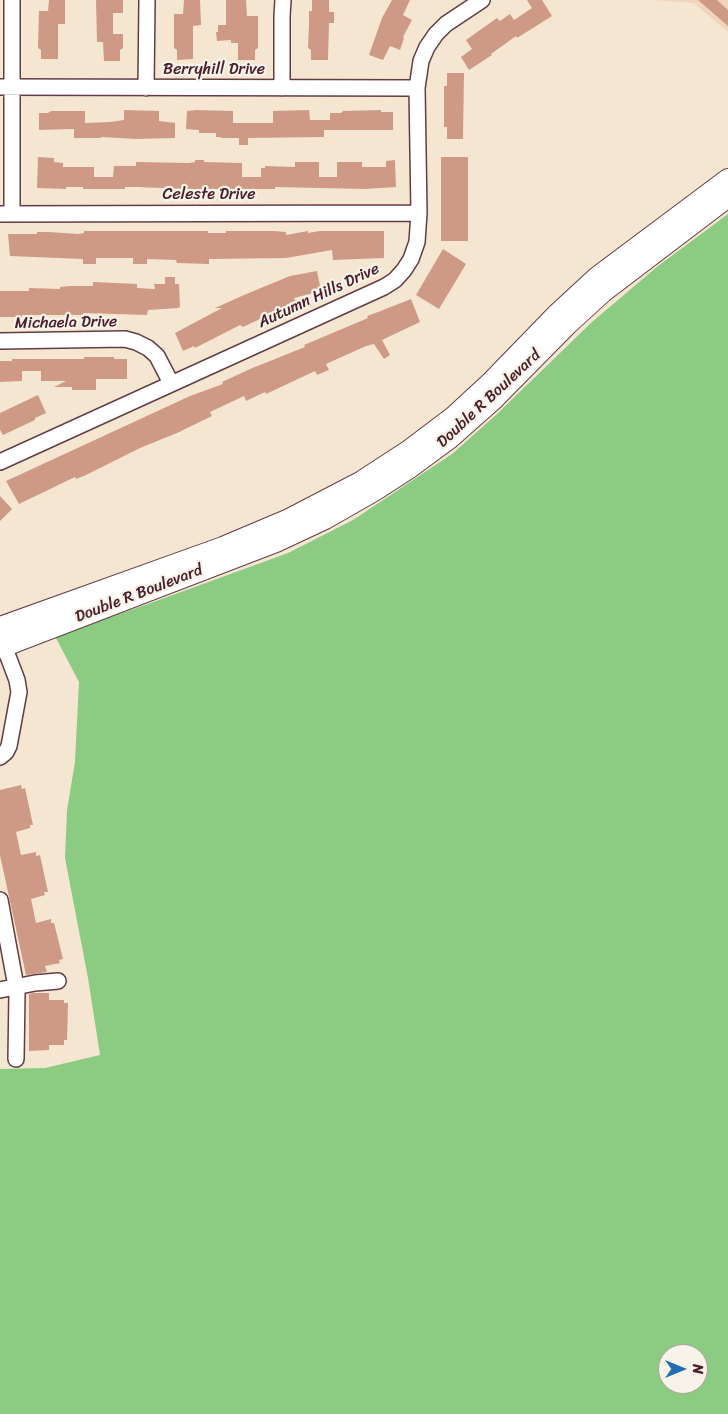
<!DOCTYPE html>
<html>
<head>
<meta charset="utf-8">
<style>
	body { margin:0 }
	#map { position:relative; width:728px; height:1414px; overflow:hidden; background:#f5e6d1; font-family:Sriracha,sans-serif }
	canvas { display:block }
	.north { position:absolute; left:658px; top:1344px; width:50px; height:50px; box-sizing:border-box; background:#f7f3e8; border:1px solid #b29e9c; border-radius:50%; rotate:90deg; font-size:14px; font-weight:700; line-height:20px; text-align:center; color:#4a1f2b }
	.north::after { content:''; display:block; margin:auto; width:18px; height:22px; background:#1f6fb2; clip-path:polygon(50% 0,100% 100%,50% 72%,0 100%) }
</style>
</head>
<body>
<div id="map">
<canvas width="728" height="1414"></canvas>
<div class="north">N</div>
</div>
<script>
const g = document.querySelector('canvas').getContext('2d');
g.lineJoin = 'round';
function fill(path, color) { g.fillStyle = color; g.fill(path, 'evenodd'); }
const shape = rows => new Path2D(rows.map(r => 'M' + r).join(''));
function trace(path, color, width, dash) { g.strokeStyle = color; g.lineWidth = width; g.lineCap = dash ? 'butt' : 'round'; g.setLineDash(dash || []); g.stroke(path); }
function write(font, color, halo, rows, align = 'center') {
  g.font = font + ' Sriracha,sans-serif'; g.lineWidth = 4.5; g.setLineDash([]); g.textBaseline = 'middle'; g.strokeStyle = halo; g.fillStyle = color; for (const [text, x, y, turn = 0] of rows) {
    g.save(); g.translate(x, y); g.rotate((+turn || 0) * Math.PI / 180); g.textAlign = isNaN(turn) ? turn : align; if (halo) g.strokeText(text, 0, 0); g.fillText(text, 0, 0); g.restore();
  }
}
fill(shape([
	[653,0,728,0,728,32,694,3]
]), '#f0d5bc');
fill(shape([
	[728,214,728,1414,0,1414,0,1069,45,1068,100,1055,88,978,65,858,67,810,75,762,79,682,55,636,148,604,288,553,353,520,452,454,497,414,592,322,658,266],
	[668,1354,698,1354,698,1384,668,1384]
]), '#8bcb82');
fill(shape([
	[49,0,65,0,65,24,58,24,58,59,41,59,41,50,38,48,39,11,48,11],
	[96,0,123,0,123,13,113,13,113,34,123,34,123,48,120,50,120,61,104,61,103,42,97,42],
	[184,0,200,0,201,25,193,26,193,59,177,60,177,50,174,48,174,14,183,14],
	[226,0,246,0,247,16,258,16,258,48,255,50,255,60,238,60,238,43,231,43,231,40,217,41,216,32,218,32,218,25,226,25],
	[312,0,329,0,329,12,334,12,334,23,329,23,328,60,311,60,311,50,308,48,309,24,309,11,312,11],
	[392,0,410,0,403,15,412,20,403,37,404,38,400,50,390,46,383,60,369,55,382,18],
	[527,0,542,0,552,16,517,38,516,36,491,54,492,55,469,70,461,57,472,49,466,40,497,18,500,21,510,14,514,20,532,8],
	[698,0,717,0,728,10,728,26],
	[447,73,464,73,463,139,447,139,447,127,444,127,444,86,447,86],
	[124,110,159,111,159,121,175,123,175,138,136,139,101,137,101,138,74,138,74,129,39,130,39,113,48,113,51,111,85,111,85,123,110,122,124,120],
	[196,110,233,111,233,123,273,123,273,111,309,110,310,120,330,120,330,113,341,113,343,111,381,110,381,112,393,112,393,130,324,130,324,137,248,138,248,145,239,145,239,138,221,138,221,137,216,137,216,133,199,133,199,130,186,129,187,111],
	[38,157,54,158,54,162,63,163,63,167,94,167,94,177,113,177,114,166,136,166,136,162,189,163,195,162,195,160,204,160,204,162,242,163,242,177,261,177,261,168,265,168,265,166,295,167,295,162,319,162,319,177,337,177,337,162,362,162,362,167,386,167,386,161,395,160,396,187,365,189,275,187,275,189,184,189,138,187,125,187,125,189,83,189,83,187,66,187,66,189,37,188],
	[441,157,468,157,468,241,441,241],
	[84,231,208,231,208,233,226,233,226,231,274,231,286,232,286,235,308,231,308,233,320,231,384,231,384,258,333,260,332,250,286,258,209,259,209,264,177,263,176,260,147,259,147,264,133,264,133,258,96,258,96,264,83,264,83,259,10,256,8,234,37,234,37,232,49,232,78,234,84,233],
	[443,249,466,264,439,309,416,295],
	[317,271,321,291,294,298,296,302,243,327,240,325,195,348,194,346,183,351,175,333,222,308,215,308,244,295,290,276],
	[165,277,175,277,175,284,179,284,180,307,178,308,148,310,147,315,83,313,83,315,22,315,22,317,0,317,0,291,29,291,29,288,60,289,60,287,69,286,93,286,93,282,137,284,137,288,155,289,154,284,165,284],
	[411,299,420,322,382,340,390,355,384,359,374,344,366,346,326,364,329,370,317,375,315,371,266,394,265,392,246,401,244,396,210,412,212,416,177,433,140,448,84,476,76,479,75,477,19,504,6,481,190,396,223,384,222,382,250,369,305,347,304,345,368,318,367,316,378,312],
	[84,357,114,357,114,359,127,359,127,379,96,379,96,390,72,390,72,387,54,387,66,381,41,381,41,371,22,371,22,381,0,382,0,361,12,361,12,359,84,359],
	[38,395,46,413,35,418,35,420,3,435,0,430,0,413],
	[0,496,12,509,0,521],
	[21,785,22,789,25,788,33,825,30,825,30,828,16,832,21,855,36,852,36,856,40,855,48,892,44,892,45,895,31,899,36,923,51,919,51,923,54,923,63,959,59,960,60,963,45,966,47,972,26,975,0,855,0,790],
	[33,993,49,993,49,1000,64,1000,64,1003,68,1003,67,1040,64,1040,64,1045,49,1045,49,1050,29,1051,29,994]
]), '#ce9a85');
const minor = shape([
	[12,0,12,214],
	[0,87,417,88],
	[146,88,147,0],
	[282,88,282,16,283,0],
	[0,214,419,213],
	[0,341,125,339,136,342,148,348,157,356,171,383],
	[0,462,384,287,395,280,404,270,411,259,417,242,419,213,417,88,421,61,427,47,436,34,446,24,482,0],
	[0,757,6,752,9,746,19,692,17,680,4,646],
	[0,900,17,992,16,1059],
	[0,990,35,983,58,981]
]);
const major = shape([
	[0,627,223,547,287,520,362,481,408,451,453,417,492,381,558,313,597,277,728,179],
	[0,648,276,542,325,519,374,491,411,467,449,439,493,400,568,324,603,292,728,197]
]);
trace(minor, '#643d44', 18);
trace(major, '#643d44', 22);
trace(minor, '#fff', 15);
trace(major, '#fff', 20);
write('16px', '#4a1f2b', '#f7f3e8', [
	["Berryhill Drive",214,70],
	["Celeste Drive",209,195],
	["Autumn Hills Drive",319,296,-25],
	["Michaela Drive",66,323,-1],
	["Double R Boulevard",489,399,-43],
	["Double R Boulevard",139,594,-21]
]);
</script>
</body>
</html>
